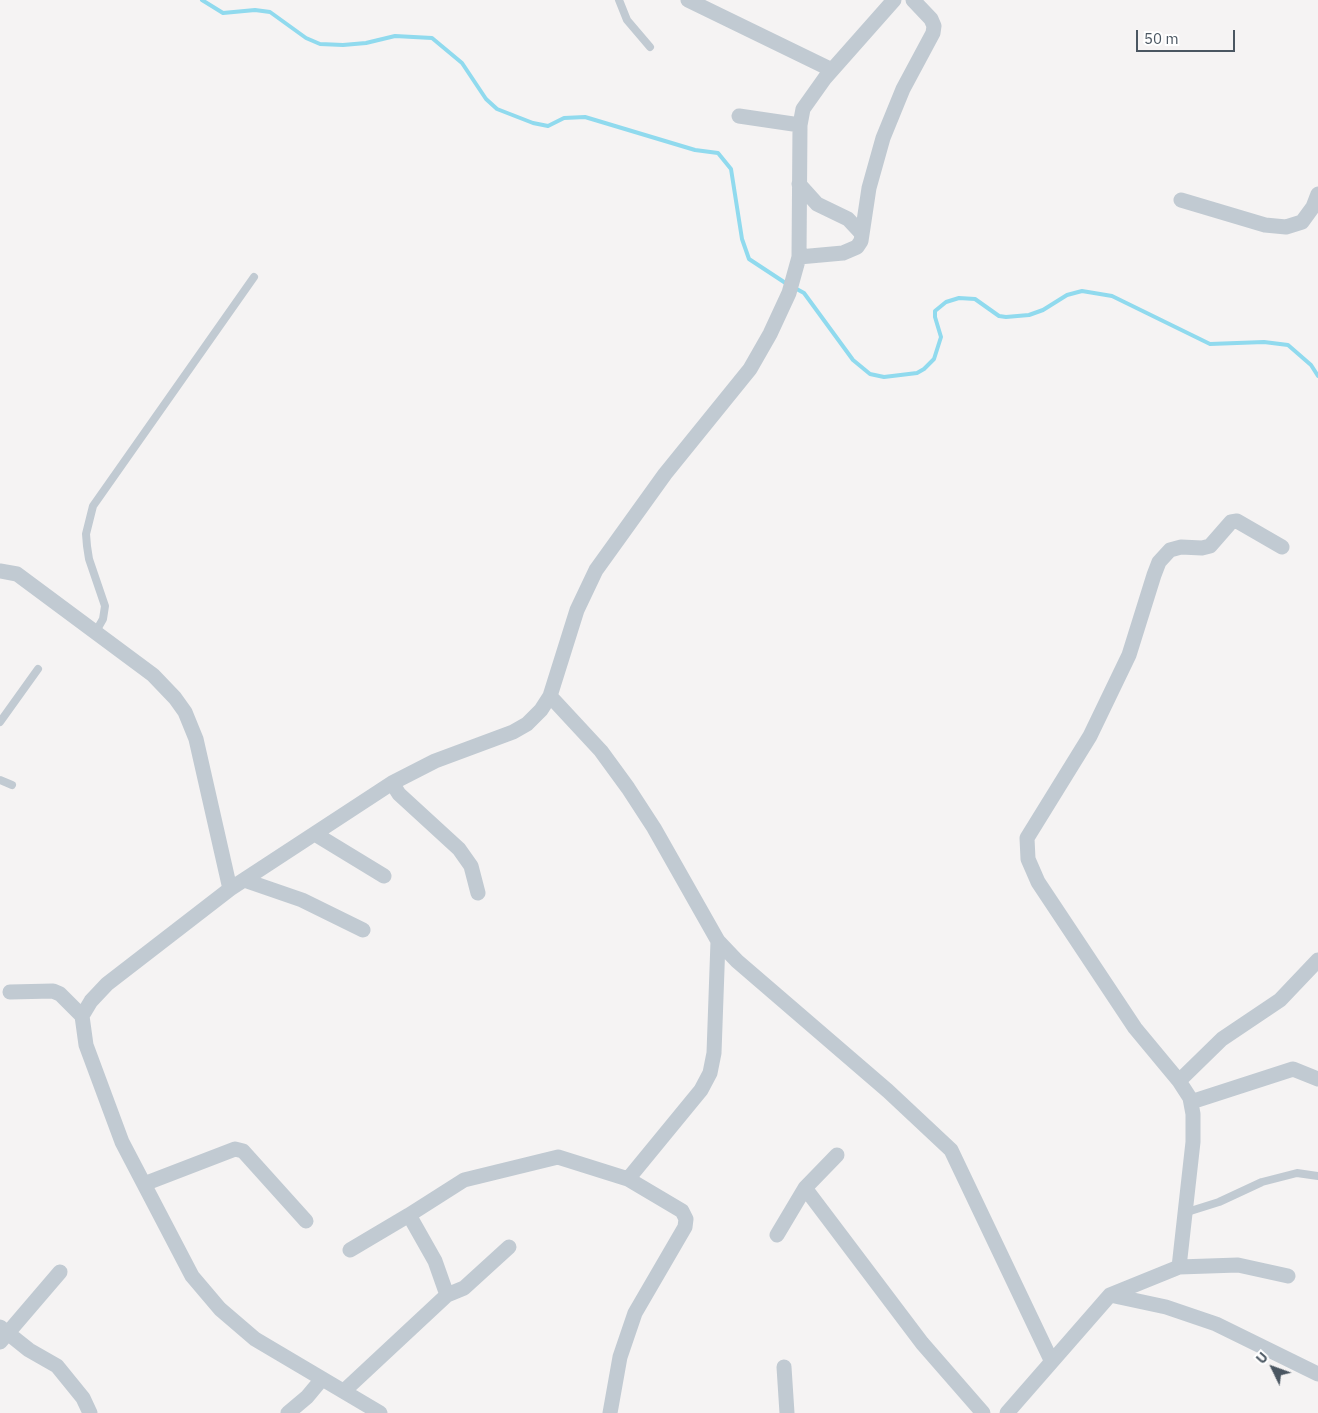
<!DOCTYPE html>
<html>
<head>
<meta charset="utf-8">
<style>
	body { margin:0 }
	#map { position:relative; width:1318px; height:1413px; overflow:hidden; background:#f5f3f3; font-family:"IBM Plex Sans",sans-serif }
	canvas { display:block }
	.north { position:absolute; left:1248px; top:1343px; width:50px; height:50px; -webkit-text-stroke:4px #fff; paint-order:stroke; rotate:312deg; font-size:14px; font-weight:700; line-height:20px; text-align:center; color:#4a5661 }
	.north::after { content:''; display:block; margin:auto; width:18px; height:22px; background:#4a5661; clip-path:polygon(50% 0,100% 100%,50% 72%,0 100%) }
	.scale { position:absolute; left:1136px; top:30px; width:99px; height:22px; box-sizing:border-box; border:2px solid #4a5661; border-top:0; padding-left:6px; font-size:15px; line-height:18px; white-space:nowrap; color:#4a5661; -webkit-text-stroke:4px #fff; paint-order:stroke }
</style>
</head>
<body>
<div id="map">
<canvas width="1318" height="1413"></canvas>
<div class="north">U</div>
<div class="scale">50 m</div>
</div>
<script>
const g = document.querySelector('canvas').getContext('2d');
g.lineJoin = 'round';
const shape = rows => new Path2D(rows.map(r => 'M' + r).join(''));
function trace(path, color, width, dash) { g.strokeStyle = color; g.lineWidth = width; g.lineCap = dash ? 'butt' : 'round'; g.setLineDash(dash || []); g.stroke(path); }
trace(shape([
	[202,0,223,13,255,10,270,12,306,38,320,44,343,45,366,43,395,36,432,38,462,63,486,99,497,109,533,123,548,126,564,118,585,117,695,150,718,153,731,169,742,239,749,259,787,284],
	[793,287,804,293,853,360,870,374,884,377,917,373,924,369,934,359,941,337,935,317,935,311,946,302,959,298,975,299,999,316,1006,317,1029,315,1043,310,1067,295,1082,291,1112,296,1210,344,1264,342,1288,345,1311,365,1318,376]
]), '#90daee', 4);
trace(shape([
	[619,0,627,20,650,47],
	[95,633,103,619,105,606,89,559,87,546,86,534,93,506,254,277],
	[0,722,38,669],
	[0,780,12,785],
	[1184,1213,1219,1202,1262,1182,1297,1173,1318,1176]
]), '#c1cad2', 8);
trace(shape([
	[688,0,832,70],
	[739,116,800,125],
	[799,184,817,204,848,219,862,234],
	[1181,200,1265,225,1286,227,1302,222,1313,207,1318,194],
	[799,257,843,253,857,247,861,241,869,188,883,138,903,89,933,33,934,26,931,19,913,0],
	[0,571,17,574,153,675,175,698,185,712,196,739,230,889],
	[550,696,601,751,628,788,654,828,718,941,737,961,888,1091,951,1150,1051,1360],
	[392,783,399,794,459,849,471,866,478,893],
	[315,834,384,876],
	[244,880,302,900,363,930],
	[10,992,53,991,60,994,82,1016],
	[1179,1081,1222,1039,1280,1000,1318,960],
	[1191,1102,1293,1069,1318,1079],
	[628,1179,701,1090,710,1073,714,1053,718,941],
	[144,1184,235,1149,243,1151,306,1221],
	[805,1188,922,1343,983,1413],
	[409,1215,464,1180,558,1157,628,1179,682,1211,686,1219,685,1227,635,1313,620,1357,610,1413],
	[777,1235,805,1188,837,1155],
	[350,1250,409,1215,435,1261,447,1295],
	[1179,1267,1238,1265,1288,1276],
	[1110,1295,1166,1307,1216,1324,1318,1374],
	[0,1327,29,1350,57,1366,83,1398,90,1413],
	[0,1342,60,1272],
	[784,1367,787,1413],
	[344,1391,447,1295,464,1288,509,1247],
	[288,1413,307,1397,322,1379],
	[380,1413,255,1339,220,1309,192,1276,122,1142,86,1045,82,1016,91,1001,107,984,230,889,392,783,435,761,513,732,527,724,541,710,550,696,577,610,596,570,665,474,750,369,770,334,789,293,799,257,800,125,803,109,825,78,894,0],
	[1007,1413,1110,1295,1179,1267,1193,1142,1193,1114,1190,1098,1179,1081,1135,1028,1038,882,1028,859,1027,838,1090,736,1129,655,1154,575,1159,562,1170,550,1181,547,1202,548,1210,546,1231,522,1237,521,1282,547]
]), '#c1cad2', 15);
</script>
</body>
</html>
